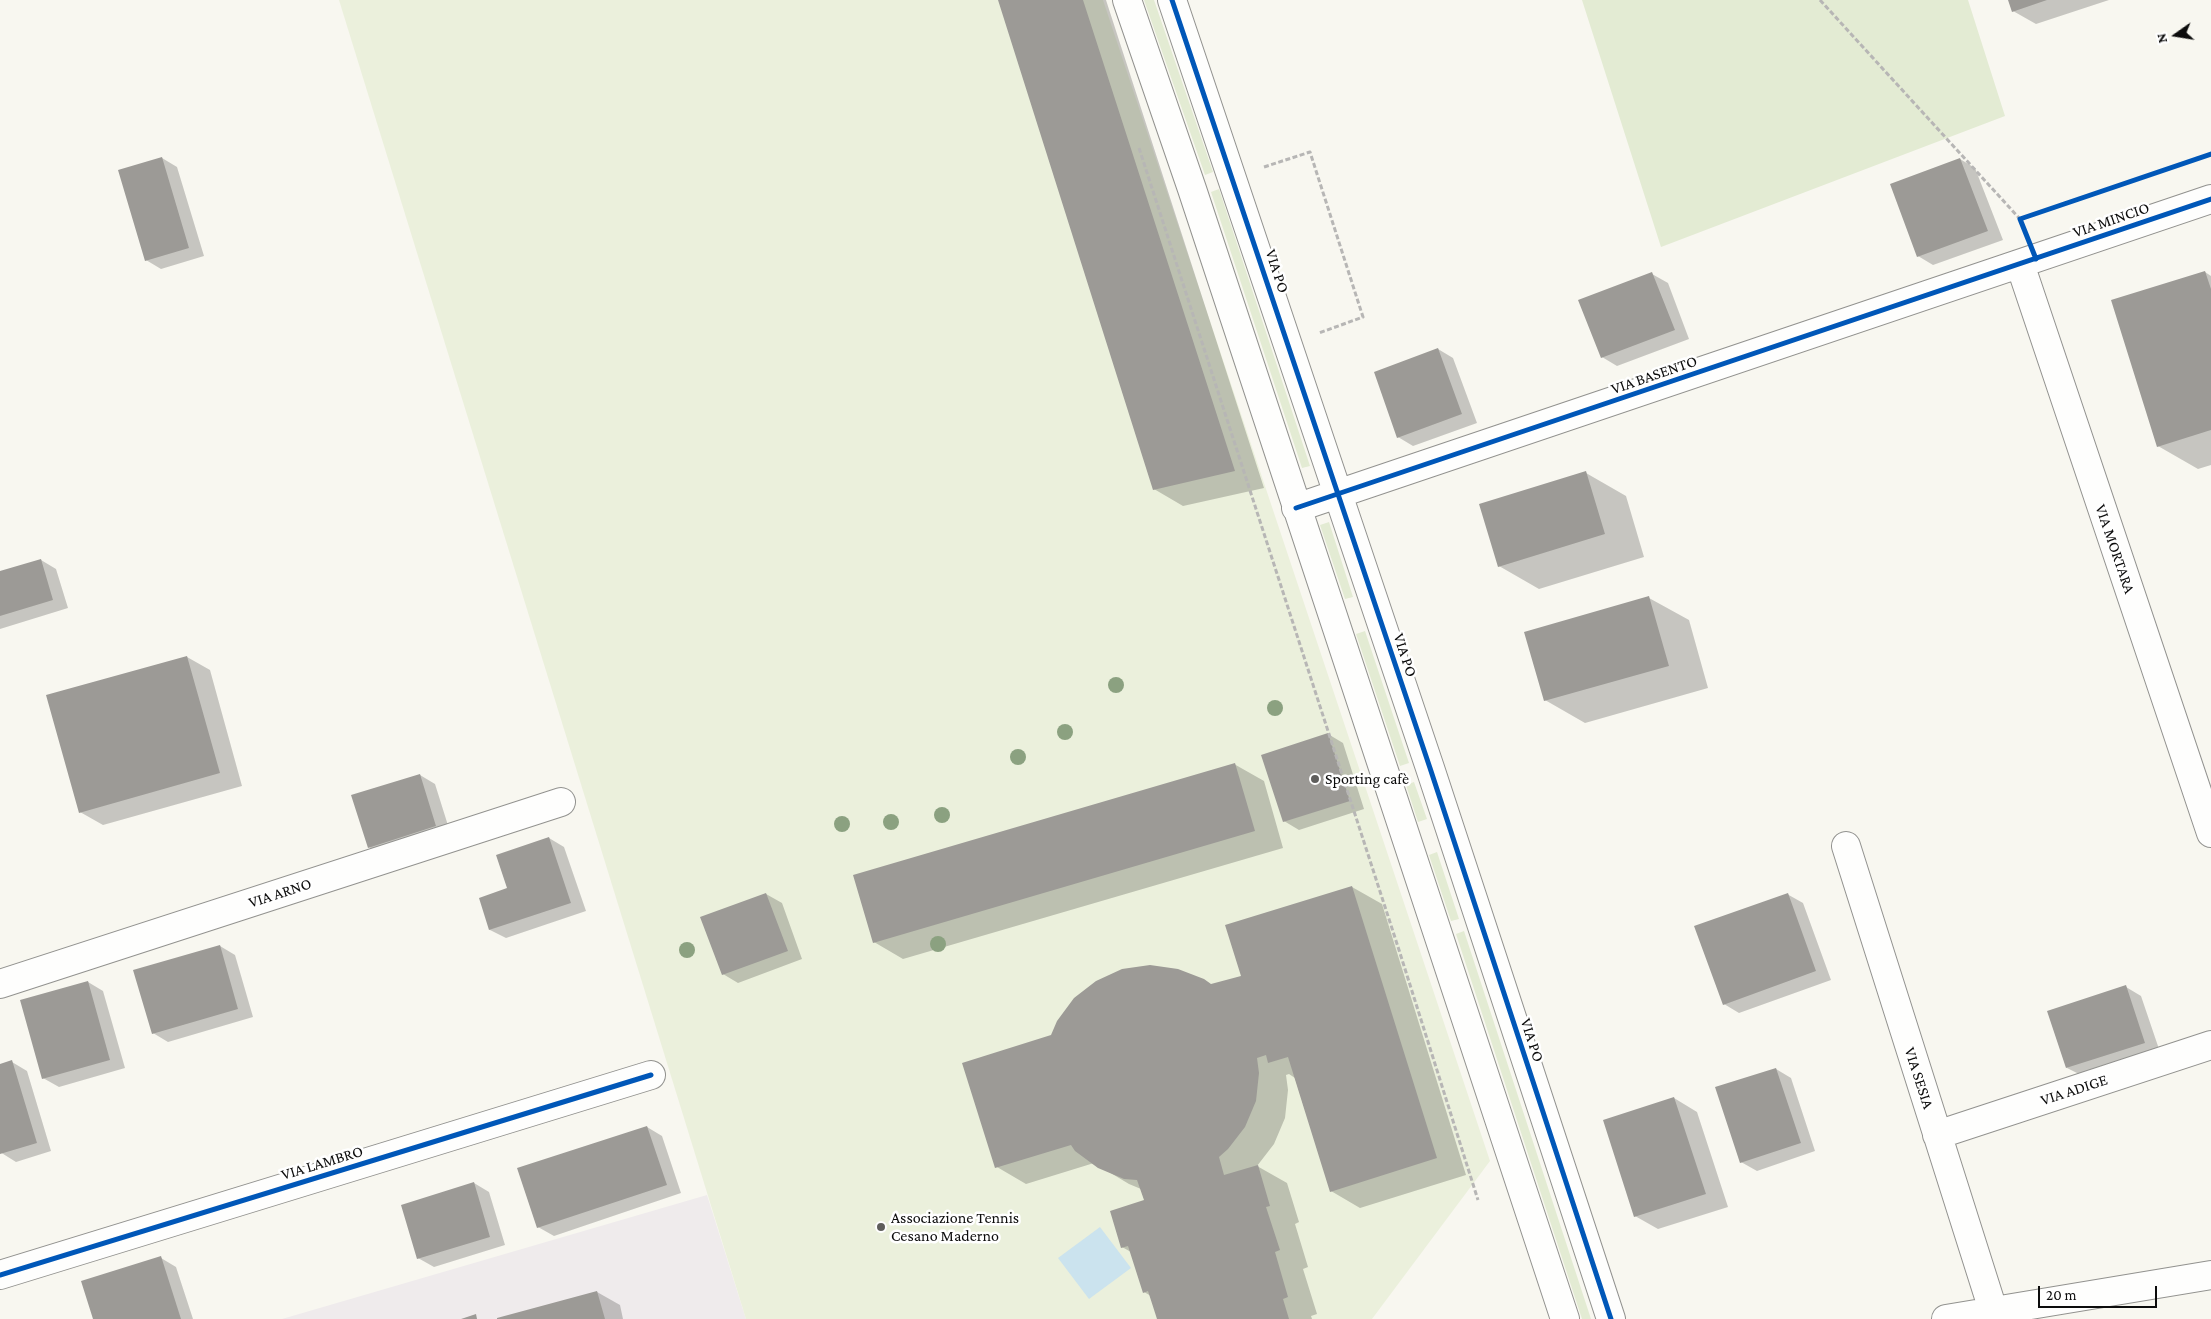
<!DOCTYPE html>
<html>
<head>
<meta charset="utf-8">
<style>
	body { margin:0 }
	#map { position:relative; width:2211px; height:1319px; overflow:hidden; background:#f8f7f0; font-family:"Crimson Pro",serif }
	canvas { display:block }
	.north { position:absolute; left:2151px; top:10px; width:50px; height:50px; -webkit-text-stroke:4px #fff; paint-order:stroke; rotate:257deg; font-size:14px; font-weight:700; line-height:20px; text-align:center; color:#0c0c0c }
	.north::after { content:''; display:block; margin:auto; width:18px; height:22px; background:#0c0c0c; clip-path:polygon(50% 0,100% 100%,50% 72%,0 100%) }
	.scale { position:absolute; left:2038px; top:1286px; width:119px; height:22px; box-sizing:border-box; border:2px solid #0c0c0c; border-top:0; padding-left:6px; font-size:15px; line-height:18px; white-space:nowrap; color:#0c0c0c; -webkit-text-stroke:4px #fff; paint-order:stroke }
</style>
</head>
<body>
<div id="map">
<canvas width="2211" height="1319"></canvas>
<div class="north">N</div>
<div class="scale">20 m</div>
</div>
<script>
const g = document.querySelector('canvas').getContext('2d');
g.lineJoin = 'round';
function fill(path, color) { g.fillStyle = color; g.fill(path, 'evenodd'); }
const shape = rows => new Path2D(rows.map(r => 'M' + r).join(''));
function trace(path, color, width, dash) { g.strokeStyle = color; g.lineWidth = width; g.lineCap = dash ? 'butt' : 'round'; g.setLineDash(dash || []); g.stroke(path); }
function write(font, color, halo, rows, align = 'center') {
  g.font = font + ' "Crimson Pro",serif'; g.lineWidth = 5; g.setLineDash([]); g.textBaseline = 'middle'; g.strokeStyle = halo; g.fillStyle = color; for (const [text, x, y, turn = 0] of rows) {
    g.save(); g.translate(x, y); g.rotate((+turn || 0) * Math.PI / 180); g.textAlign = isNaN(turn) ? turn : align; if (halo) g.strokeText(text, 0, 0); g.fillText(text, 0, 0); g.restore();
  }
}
fill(shape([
	[707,1195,746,1319,282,1319]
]), '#efebec');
fill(shape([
	[1144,0,1154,0,1213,172,1205,175],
	[1582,0,1968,0,2005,116,1661,247],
	[1219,189,1310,466,1302,468,1211,192],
	[1329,522,1353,597,1345,599,1320,525],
	[1365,631,1409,763,1400,766,1356,634],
	[1414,782,1427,819,1418,822,1406,785],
	[1437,852,1459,919,1451,921,1429,855],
	[1464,931,1591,1319,1582,1319,1456,934]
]), '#e3ebd3');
fill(shape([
	[339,0,1103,0,1490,1161,1372,1319,746,1319]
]), '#ebf0dc');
fill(shape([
	[1100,1227,1131,1268,1089,1299,1058,1258]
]), '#cbe3ee');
fill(shape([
	[1000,0,1106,0,1264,488,1183,506,1154,489],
	[2009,0,2109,0,2036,24,2013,11],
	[162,158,177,167,204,256,161,269,146,260],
	[1960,159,1975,168,2003,240,1933,265,1918,256],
	[2205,272,2211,276,2211,465,2198,469,2158,446],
	[1652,274,1668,283,1689,339,1617,366,1602,357],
	[1438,349,1453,358,1477,423,1413,446,1398,437],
	[1586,473,1626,496,1644,557,1539,589,1499,566],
	[41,560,56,569,68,608,0,629,0,573],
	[1649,598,1689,620,1708,688,1585,723,1545,700],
	[187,657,210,670,242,786,103,825,80,812],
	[1328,734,1343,743,1364,809,1299,830,1284,821],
	[1234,764,1264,781,1283,848,903,959,874,942],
	[420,775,435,784,451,835,384,856,369,847],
	[549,838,564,847,586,911,506,938,490,930,480,899,508,889],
	[1352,887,1382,904,1466,1175,1360,1208,1331,1191,1295,1078,1289,1074,1286,1075,1288,1090,1285,1118,1274,1144,1257,1166,1287,1183,1299,1222,1295,1224,1308,1267,1303,1269,1317,1314,1311,1316,1312,1319,1159,1319,1151,1296,1144,1292,1131,1252,1122,1247,1145,1201,1141,1189,1129,1184,1094,1163,1026,1184,997,1167,1212,985,1243,976],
	[766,894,782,903,802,959,738,983,723,974],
	[1787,894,1803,903,1831,980,1739,1013,1724,1004],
	[220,946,235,955,253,1017,168,1042,153,1033],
	[88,982,103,991,125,1068,59,1087,43,1078],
	[2126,987,2141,996,2160,1052,2083,1076,2067,1068],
	[12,1062,27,1071,51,1151,16,1162,0,1152,0,1065],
	[1776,1069,1791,1078,1815,1151,1757,1171,1741,1162],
	[1674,1098,1697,1112,1728,1207,1658,1229,1635,1216],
	[647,1127,662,1136,681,1193,554,1236,538,1227],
	[474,1183,489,1192,505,1245,434,1267,418,1258],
	[161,1258,176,1267,193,1319,94,1319],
	[597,1292,620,1305,623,1319,499,1319]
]), '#0003');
fill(shape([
	[998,0,1083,0,1235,471,1153,490],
	[2008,0,2047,0,2012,12],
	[162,157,189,248,145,261,118,170],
	[1960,158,1988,231,1917,257,1890,184],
	[2205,271,2211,289,2211,430,2157,447,2111,300],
	[1652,272,1675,330,1601,358,1578,300],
	[1438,348,1462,414,1397,438,1374,372],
	[1586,471,1605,534,1498,567,1479,504],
	[41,559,53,600,0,616,0,571],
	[1649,596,1669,666,1544,701,1524,632],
	[187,656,220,773,79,813,46,695],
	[1328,733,1350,801,1283,822,1261,755],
	[1235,763,1255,831,873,943,853,875],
	[420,774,436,826,368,848,351,795],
	[549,837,571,903,489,930,479,898,507,888,496,855],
	[1352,886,1437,1158,1330,1192,1288,1057,1268,1063,1266,1055,1257,1058,1259,1073,1256,1101,1245,1127,1228,1149,1219,1157,1224,1175,1258,1165,1270,1206,1266,1207,1280,1250,1275,1252,1288,1297,1283,1299,1289,1319,1157,1319,1148,1291,1143,1293,1128,1246,1121,1248,1110,1211,1144,1200,1137,1180,1124,1179,1098,1168,1075,1151,1071,1145,995,1168,962,1063,1051,1035,1057,1021,1074,998,1096,981,1122,969,1150,965,1178,969,1204,979,1211,984,1241,976,1225,925],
	[766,893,788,951,722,975,700,917],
	[1788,893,1816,971,1723,1005,1694,926],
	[220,945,238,1009,152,1034,133,970],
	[88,981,110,1060,42,1079,20,1000],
	[2126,985,2145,1043,2066,1068,2047,1011],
	[12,1060,37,1143,0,1154,0,1064],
	[1776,1068,1801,1143,1740,1163,1715,1087],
	[1674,1097,1706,1194,1634,1217,1603,1120],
	[647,1126,667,1185,537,1228,517,1168],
	[474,1182,490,1237,417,1259,401,1205],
	[161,1256,181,1319,93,1319,81,1281],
	[597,1291,605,1319,497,1319,497,1318],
	[476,1314,477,1319,461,1319]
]), '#9c9a96');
const minor = shape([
	[1127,0,1192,189,1565,1319],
	[1172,0,1430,768,1611,1319],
	[2020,264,2211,833],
	[1296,508,2211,199],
	[1846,846,1993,1310],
	[0,984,561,802],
	[1937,1135,2211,1045],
	[0,1275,651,1075],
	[1946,1319,2211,1275]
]);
trace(minor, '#92928f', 30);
trace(shape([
	[1820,0,2020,219],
	[1139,148,1399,950,1478,1200],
	[1264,167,1310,152,1363,317,1319,333]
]), '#b7b6b5', 3, [5, 2.5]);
trace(minor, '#fefefd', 28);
trace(shape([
	[1172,0,1430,768,1611,1319],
	[2036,259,2020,219,2211,154],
	[1296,508,2211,199],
	[0,1275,651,1075]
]), '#0057b8', 5);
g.fillStyle = '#8ba180';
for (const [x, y] of [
	[1116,685],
	[1275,708],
	[1065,732],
	[1018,757],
	[942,815],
	[891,822],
	[842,824],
	[938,944],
	[687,950]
]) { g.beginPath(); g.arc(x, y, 8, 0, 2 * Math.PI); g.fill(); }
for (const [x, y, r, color] of [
	[1315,779,5,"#5f5e5c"],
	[881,1227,5,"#5f5e5c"]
]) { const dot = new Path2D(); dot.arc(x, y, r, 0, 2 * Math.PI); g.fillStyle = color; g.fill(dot); trace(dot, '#fff', 2); }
write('16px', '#0c0c0c', '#fff', [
	["VIA MINCIO",2111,220,-19],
	["VIA PO",1277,271,72],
	["VIA BASENTO",1654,375,-19],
	["VIA MORTARA",2115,549,71],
	["VIA PO",1405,655,72],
	["VIA ARNO",280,893,-18],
	["VIA PO",1532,1040,72],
	["VIA SESIA",1919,1078,72],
	["VIA ADIGE",2074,1090,-18],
	["VIA LAMBRO",322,1163,-17]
]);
write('16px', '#0c0c0c', '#fff', [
	["Sporting cafè",1325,779],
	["Associazione Tennis",891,1218],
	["Cesano Maderno",891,1236]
], 'left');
</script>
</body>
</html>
